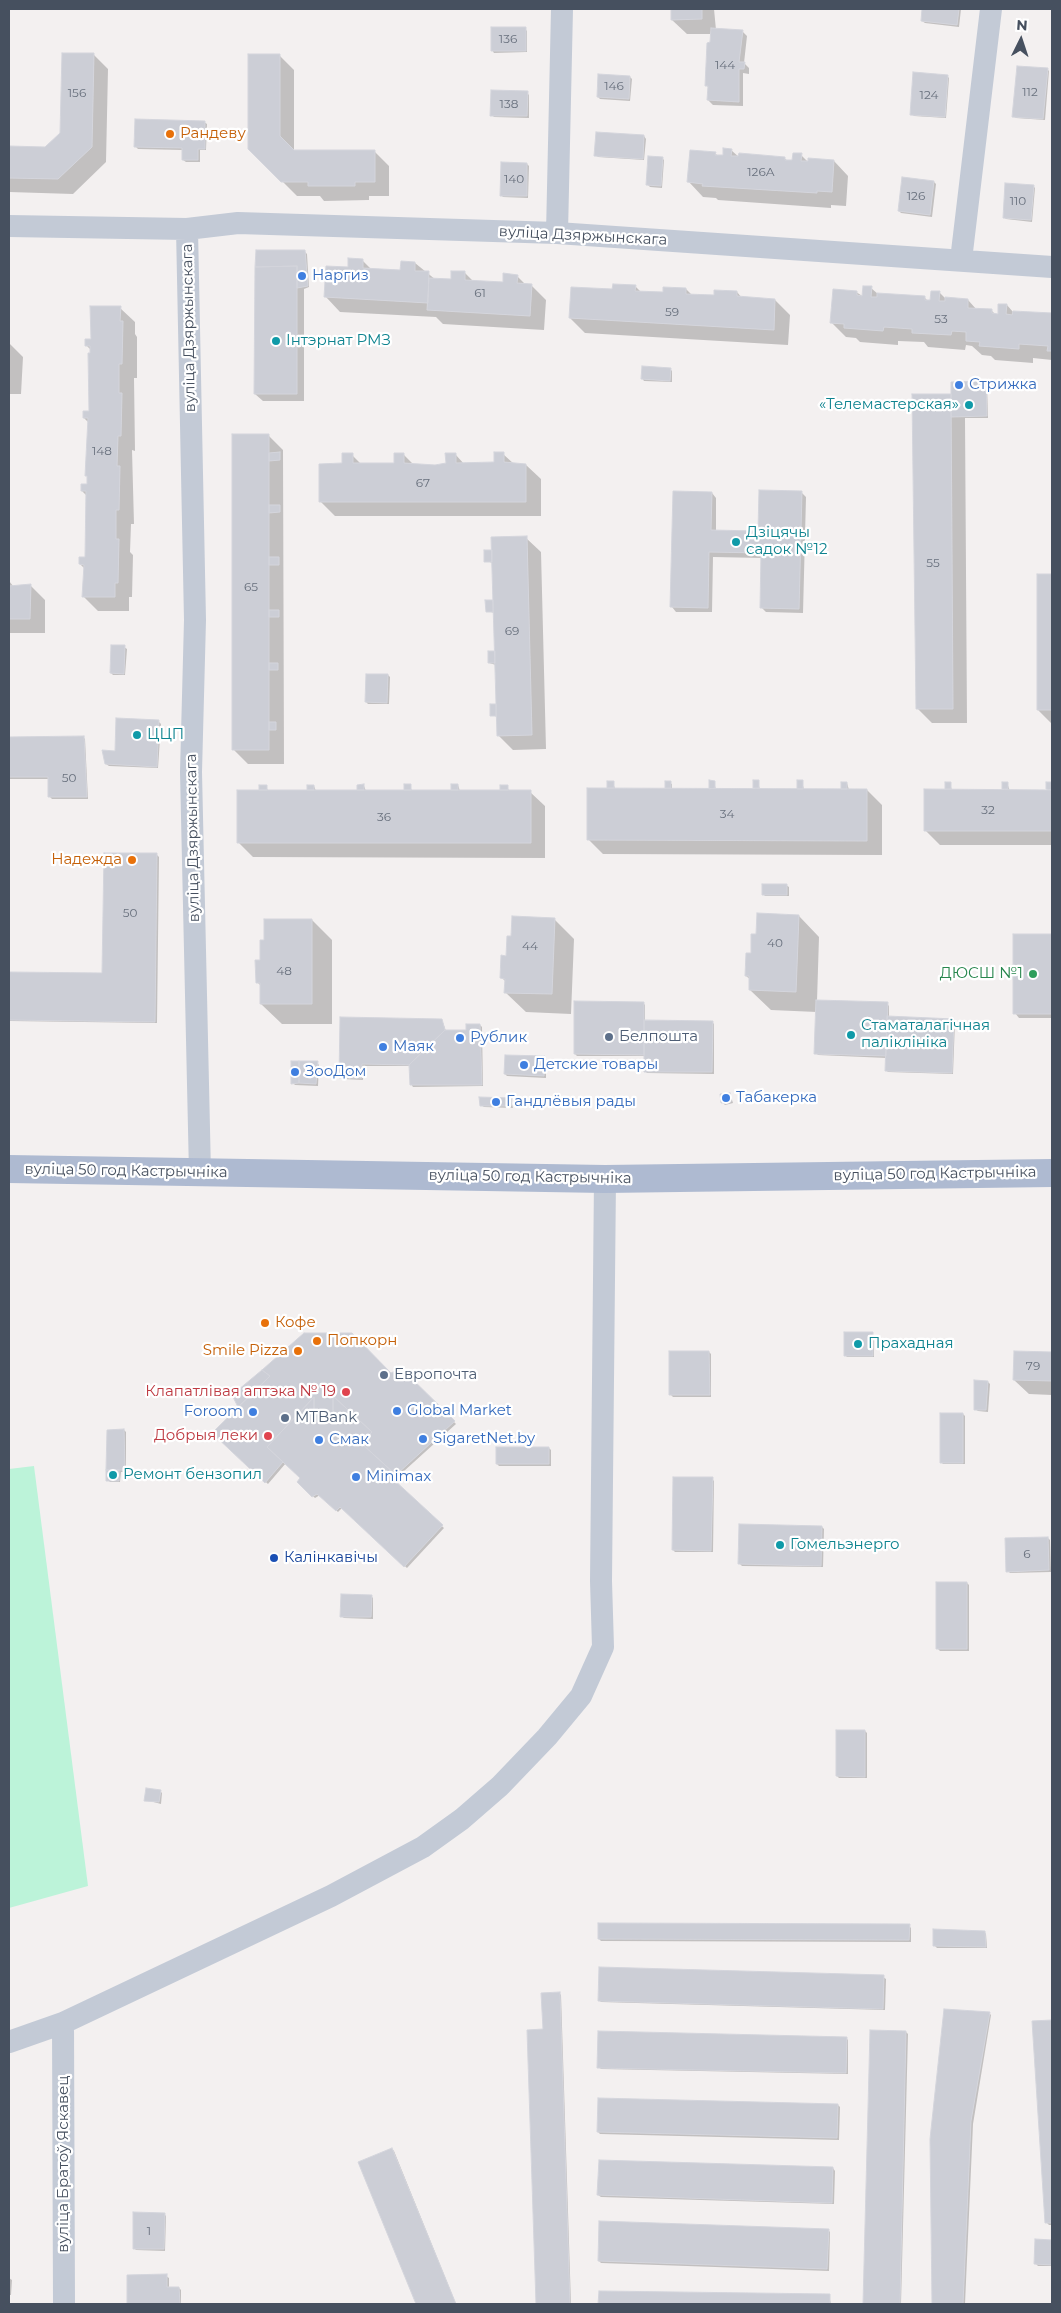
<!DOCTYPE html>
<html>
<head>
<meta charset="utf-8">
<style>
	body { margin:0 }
	#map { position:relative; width:1061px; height:2313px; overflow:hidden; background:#f3f0f0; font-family:Montserrat,sans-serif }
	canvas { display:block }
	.frame { position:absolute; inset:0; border:10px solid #46505f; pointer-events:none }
	.north { position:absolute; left:996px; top:15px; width:50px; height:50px; -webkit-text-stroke:4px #fff; paint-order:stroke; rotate:4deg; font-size:14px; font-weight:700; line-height:20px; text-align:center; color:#46505f }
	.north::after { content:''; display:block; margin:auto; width:18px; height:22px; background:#46505f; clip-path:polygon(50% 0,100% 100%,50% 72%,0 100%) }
</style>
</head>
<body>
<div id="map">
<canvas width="1061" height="2313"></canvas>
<div class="frame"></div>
<div class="north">N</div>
</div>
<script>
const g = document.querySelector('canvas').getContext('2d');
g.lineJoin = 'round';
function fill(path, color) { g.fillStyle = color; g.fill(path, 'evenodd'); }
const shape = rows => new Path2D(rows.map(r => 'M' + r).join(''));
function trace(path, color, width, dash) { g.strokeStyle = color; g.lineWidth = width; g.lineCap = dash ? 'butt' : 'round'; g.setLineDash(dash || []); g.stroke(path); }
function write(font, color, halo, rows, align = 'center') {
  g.font = font + ' Montserrat,sans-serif'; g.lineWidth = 4.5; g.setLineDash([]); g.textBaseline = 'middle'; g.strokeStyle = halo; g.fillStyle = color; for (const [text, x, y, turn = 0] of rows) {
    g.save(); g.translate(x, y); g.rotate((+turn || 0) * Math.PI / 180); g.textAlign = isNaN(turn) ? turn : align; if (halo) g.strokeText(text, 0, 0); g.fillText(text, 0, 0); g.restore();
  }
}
fill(shape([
	[34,1466,88,1886,9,1908,9,1469]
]), '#bcf3d9');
fill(shape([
	[672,9,714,9,716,30,742,31,747,36,744,63,749,68,749,74,743,73,743,106,713,105,708,100,709,88,706,85,712,34,687,34,672,20],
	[924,9,961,9,959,27,925,23,922,21],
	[525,29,527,31,527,52,494,53,492,50],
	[93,54,108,69,106,162,73,194,9,192,9,148,46,149,62,134],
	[280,56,294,70,294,151,375,152,389,166,389,196,369,196,369,200,324,201,320,196,297,196,249,148],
	[1047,69,1049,71,1045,120,1016,118,1014,116],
	[947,76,949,78,946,118,914,116,912,114],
	[630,77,632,79,630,101,600,99,598,97],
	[527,93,529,95,529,118,494,117,492,115],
	[204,122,207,124,206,150,200,150,200,162,186,162,183,160,183,150,138,149,136,147],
	[644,136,646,139,644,160,598,157,596,155],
	[731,150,740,158,784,158,788,161,793,162,801,155,809,163,834,161,848,176,846,206,831,205,831,208,718,200,716,198,703,197,689,182,715,153,718,156,724,157],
	[662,158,664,160,662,188,650,187,648,185],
	[527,164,529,166,528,198,503,197,501,195],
	[934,182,936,184,932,217,901,213,899,211],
	[1033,186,1035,188,1032,222,1006,219,1004,217],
	[305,252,307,254,309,287,304,289,304,401,263,401,255,394],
	[362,260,371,269,401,271,415,263,436,280,452,281,465,273,474,282,504,283,517,276,526,285,531,285,546,300,544,330,443,324,436,317,340,312,326,297,349,268],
	[635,286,641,292,664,294,686,289,692,295,715,297,737,292,742,298,775,300,790,315,788,345,585,333,570,318,614,290],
	[871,288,878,294,924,297,929,302,939,292,946,299,968,300,977,310,992,311,996,315,999,315,1007,305,1013,312,1052,314,1052,360,1033,358,1033,363,995,360,991,356,982,355,972,346,966,345,965,350,928,347,924,342,898,341,898,345,860,342,856,338,846,337,831,322,856,292,864,297],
	[120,308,135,322,135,334,137,337,137,378,134,378,135,451,132,450,134,524,131,524,130,552,133,555,132,597,129,597,129,611,98,611,83,596,85,569,80,564,86,558,87,496,82,491,88,485,87,476,89,423,84,418,90,412,91,350,86,345],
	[9,343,23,357,21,394,9,394],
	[670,369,672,371,672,382,644,381,642,378],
	[985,382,987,384,988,418,965,418,967,723,932,723,917,708,952,395],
	[268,435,283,450,284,764,248,764,234,750],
	[455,454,465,465,495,463,503,454,514,464,526,465,541,479,541,516,335,516,320,501,344,464,352,455,363,466,395,464,404,455,414,465,435,466,447,464],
	[801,492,806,497,803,613,766,612,761,607,762,558,713,557,712,612,676,612,672,607,712,493,716,498,716,531,759,532],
	[526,538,541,552,546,749,513,750,498,735,498,717,491,715,495,705,497,707,496,665,489,663,496,654,495,613,487,611,494,601,493,563,486,561,491,551],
	[1038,576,1052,576,1052,724,1038,710],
	[9,581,14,587,30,585,45,600,45,633,9,633],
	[124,647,127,649,125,675,113,675,111,673],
	[388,675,390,677,389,704,368,704,366,702],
	[159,722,161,724,158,768,109,766,106,764,116,752],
	[83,737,85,739,88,799,52,799,50,797,49,779,9,779,9,738],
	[802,781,804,790,844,790,847,783,849,790,867,790,882,805,882,855,603,854,588,839,611,789,609,787,613,782,615,789,666,790,666,782,672,784,672,790,710,790,714,782,716,790,756,790,754,788,758,782,760,790,800,790],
	[950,783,952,791,1005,791,1003,789,1007,783,1010,791,1049,791,1047,789,1052,783,1052,845,940,845,925,830],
	[458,785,460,791,502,791,507,786,509,791,530,792,545,806,545,858,253,857,238,842,266,786,268,791,310,791,314,786,316,791,358,791,364,786,366,791,405,791,410,786,412,791,452,791],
	[157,855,159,857,157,1023,9,1021,9,973,104,974],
	[786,885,789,887,789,896,765,896,763,894],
	[799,916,819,937,817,1001,887,1004,889,1006,889,1018,953,1020,955,1022,953,1074,888,1072,886,1070,887,1058,818,1055,816,1053,817,1012,771,1010,750,990,751,980,746,976,757,935],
	[554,919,574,939,571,1014,526,1012,505,992,506,982,502,978,507,957],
	[312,920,332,940,332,1024,282,1024,261,1004,261,986,257,982,261,962],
	[1014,935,1052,935,1052,1018,1019,1018,1015,1013],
	[643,1003,645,1005,645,1022,712,1022,714,1024,714,1074,647,1073,645,1071,645,1056,577,1056,575,1054],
	[342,1018,442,1020,446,1031,467,1031,480,1025,482,1027,483,1086,413,1087,411,1084,410,1066,364,1066,363,1080,343,1079,341,1077],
	[544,1058,546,1060,546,1078,507,1076,505,1074],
	[317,1063,319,1065,318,1086,295,1085,293,1083],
	[730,1094,733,1103,725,1105,723,1103],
	[511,1100,513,1108,484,1107,481,1105],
	[872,1333,874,1336,874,1357,847,1357,845,1355],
	[304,1334,391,1375,401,1369,456,1424,393,1481,444,1528,407,1568,342,1508,338,1512,320,1495,315,1498,298,1482,302,1478,286,1463,268,1484,214,1433,239,1407,234,1395],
	[709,1352,711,1354,711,1397,673,1397,671,1395],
	[1015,1352,1052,1353,1052,1395,1029,1394,1014,1380],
	[988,1382,990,1384,988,1412,978,1411,975,1409],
	[963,1414,965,1416,965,1464,943,1464,941,1462],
	[124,1430,126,1432,126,1472,121,1472,120,1482,110,1482,108,1480],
	[549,1448,551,1450,551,1466,499,1466,497,1464],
	[712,1479,714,1481,713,1552,675,1552,673,1550],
	[822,1527,824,1529,823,1567,742,1566,740,1564],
	[1048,1538,1050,1540,1051,1572,1010,1573,1008,1571],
	[967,1583,969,1585,969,1651,940,1651,938,1649],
	[371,1596,373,1598,373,1619,344,1618,341,1616],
	[865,1731,867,1733,867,1778,839,1778,837,1776],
	[160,1791,162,1793,161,1804,146,1800],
	[909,1926,911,1928,911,1942,601,1941,599,1939],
	[984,1932,986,1934,987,1948,937,1948,935,1946],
	[883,1977,886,1979,885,2010,601,2002,599,2000],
	[559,1993,561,1995,571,2304,537,2304,529,2031,544,2030],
	[989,2013,991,2015,973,2124,965,2304,933,2304,931,2140],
	[1052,2021,1052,2225,1049,2225,1047,2223,1033,2022],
	[871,2031,906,2032,908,2034,901,2304,864,2304],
	[846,2038,848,2040,848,2074,601,2069,599,2067],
	[838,2105,840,2107,839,2140,600,2134,598,2132],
	[392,2149,394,2151,456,2304,418,2304,360,2162],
	[833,2168,835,2171,834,2204,601,2197,598,2195],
	[164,2214,166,2216,165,2251,136,2250,134,2248],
	[828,2230,830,2232,829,2271,601,2263,599,2261],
	[1036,2241,1052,2241,1052,2266,1038,2266,1036,2264],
	[128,2276,166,2276,169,2278,169,2288,179,2288,181,2290,181,2304,128,2304],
	[9,2278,12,2280,11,2295,9,2295],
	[600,2292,829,2296,831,2304,600,2304]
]), '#0003');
const building = shape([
	[671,9,702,9,702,19,671,20,671,9],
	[922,9,959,9,957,25,921,21,922,9],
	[491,27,526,27,526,51,491,51,491,27],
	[711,28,743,30,739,62,745,62,744,69,739,69,739,102,707,100,708,86,705,86,707,43,710,42,711,28],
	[62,53,94,53,92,147,58,179,9,178,9,146,45,147,60,133,62,53],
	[248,54,280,54,280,136,294,150,375,150,375,182,355,182,355,186,308,186,308,182,281,182,248,149,248,54],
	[1017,66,1048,68,1043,119,1012,117,1017,66],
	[913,72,948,75,945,117,910,115,913,72],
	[598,74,630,76,629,99,597,97,598,74],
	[491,90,528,91,527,116,490,116,491,90],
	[135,119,205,121,205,149,198,149,198,160,182,160,182,148,134,147,135,119],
	[596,132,644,135,643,159,594,156,596,132],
	[723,148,732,149,731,156,738,156,739,153,785,157,785,160,792,160,793,153,802,153,801,161,808,161,808,158,834,160,832,192,817,191,817,193,702,186,703,184,687,182,690,150,716,152,715,155,723,155,723,148],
	[648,156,663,157,661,186,646,185,648,156],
	[501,162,527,163,527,196,500,196,501,162],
	[902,177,934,181,930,215,898,211,902,177],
	[1005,183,1034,185,1031,220,1003,218,1005,183],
	[256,250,305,250,308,286,297,288,297,266,255,267,256,250],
	[348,258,363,259,363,268,400,270,401,261,415,262,415,271,429,271,428,303,324,297,326,266,348,267,348,258],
	[297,266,297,394,254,394,255,267,297,266],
	[451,271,465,271,465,280,503,282,503,273,518,275,517,283,532,284,530,316,427,310,429,278,451,279,451,271],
	[613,284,636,285,635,291,663,292,663,287,686,288,686,294,714,295,714,290,737,291,737,296,775,299,774,330,569,318,571,287,612,289,613,284],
	[863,286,872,286,871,297,877,297,877,293,925,296,925,300,930,300,931,291,940,291,939,301,945,301,945,297,968,299,968,308,992,309,992,313,998,314,998,304,1007,304,1006,314,1012,315,1013,311,1052,313,1052,351,1047,351,1048,346,1019,344,1019,349,979,346,980,342,966,341,966,332,952,331,951,335,912,333,912,329,884,327,883,331,844,328,844,324,830,323,833,289,857,291,857,295,862,296,863,286],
	[90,306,121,306,120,321,123,321,122,364,119,364,119,393,122,393,121,436,118,436,117,466,120,466,119,510,116,510,116,539,119,539,118,583,115,583,115,597,82,597,84,565,79,564,79,557,85,557,86,491,81,491,81,484,87,484,87,476,85,476,88,418,83,418,83,411,89,411,88,353,90,353,90,346,85,346,85,339,91,339,90,306],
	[642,366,671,368,670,381,641,379,642,366],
	[986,381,987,416,951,417,951,382,986,381],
	[912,394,951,394,953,709,916,709,912,394],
	[232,434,269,434,269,750,232,750,232,434],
	[280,452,280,460,269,461,269,453,280,452],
	[494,452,504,452,504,462,526,464,526,502,319,502,319,464,342,463,342,453,353,453,353,463,394,463,394,453,404,453,404,463,435,465,446,463,445,453,456,453,456,463,494,462,494,452],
	[759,490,802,491,799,609,760,608,761,553,709,552,708,608,670,607,673,491,712,492,711,530,758,531,759,490],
	[269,505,280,505,280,512,269,513,269,505],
	[527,536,532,735,497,736,491,537,527,536],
	[484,550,492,550,492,562,484,562,484,550],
	[269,557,279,557,279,565,269,565,269,557],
	[1037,574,1052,574,1052,710,1037,710,1037,574],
	[9,580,9,586,31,584,30,619,9,619,9,580],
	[485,600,493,600,493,612,486,612,485,600],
	[269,610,279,610,279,617,269,617,269,610],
	[111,645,125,645,124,674,110,673,111,645],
	[488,651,495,651,495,663,488,663,488,651],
	[269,663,278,663,278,670,269,670,269,663],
	[366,674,388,674,387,703,365,702,366,674],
	[490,704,496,704,496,716,490,716,490,704],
	[116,718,159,720,157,767,105,764,102,750,115,751,116,718],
	[269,722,276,722,276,730,269,730,269,722],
	[84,736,87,797,48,797,48,777,9,777,9,737,84,736],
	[709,780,715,781,715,788,709,789,709,780],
	[753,780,759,780,759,788,753,788,753,780],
	[797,780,803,780,803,789,797,789,797,780],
	[607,781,614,781,614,788,607,788,607,781],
	[665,781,671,781,671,788,665,788,665,781],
	[841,782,847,782,847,789,841,789,841,782],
	[945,782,951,782,951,789,945,789,945,782],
	[1002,782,1008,782,1008,789,1002,789,1002,782],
	[1046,782,1052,782,1052,790,1046,789,1046,782],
	[364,784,364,790,357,790,357,785,364,784],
	[404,784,411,784,411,790,404,790,404,784],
	[451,784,458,784,458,790,451,790,451,784],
	[259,785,267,785,267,790,259,790,259,785],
	[307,785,314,785,314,790,307,790,307,785],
	[500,785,508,785,508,790,500,790,500,785],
	[587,788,867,789,867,841,587,840,587,788],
	[924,789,1052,790,1052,831,924,831,924,789],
	[237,790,531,790,531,843,237,843,237,790],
	[104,853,157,853,155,1022,9,1020,9,972,102,973,104,853],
	[762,884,787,884,787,895,762,895,762,884],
	[757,913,799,915,796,992,749,990,749,976,745,976,746,953,751,953,751,934,756,934,757,913],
	[512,916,555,918,552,994,504,993,505,979,500,978,501,955,506,956,507,936,511,936,512,916],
	[264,919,312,919,312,1004,260,1004,260,983,256,983,255,960,260,960,260,940,264,940,264,919],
	[1013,934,1052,934,1052,1014,1013,1014,1013,934],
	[816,1000,888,1002,886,1056,814,1054,816,1000],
	[574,1001,644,1002,644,1055,574,1054,574,1001],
	[887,1016,954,1019,952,1073,885,1071,887,1016],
	[340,1017,442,1019,445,1030,409,1065,362,1064,362,1078,339,1078,340,1017],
	[644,1020,713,1021,712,1072,644,1072,644,1020],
	[466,1024,480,1024,482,1085,410,1085,409,1065,445,1030,466,1030,466,1024],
	[505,1055,545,1056,544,1076,504,1074,505,1055],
	[291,1061,299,1061,299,1083,291,1084,291,1061],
	[299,1061,318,1061,316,1084,299,1083,299,1061],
	[730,1093,731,1102,721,1103,720,1094,730,1093],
	[479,1097,512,1098,511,1106,480,1106,479,1097],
	[844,1332,873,1332,873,1356,844,1356,844,1332],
	[304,1333,352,1333,391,1373,401,1368,455,1421,396,1475,361,1443,372,1432,333,1396,333,1415,314,1415,314,1397,267,1447,283,1462,265,1483,212,1433,270,1376,262,1370,304,1333],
	[669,1351,709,1351,710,1395,669,1395,669,1351],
	[1014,1351,1052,1352,1052,1381,1013,1380,1014,1351],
	[262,1370,270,1376,238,1407,232,1395,262,1370],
	[974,1380,988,1381,986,1410,974,1410,974,1380],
	[333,1396,372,1432,361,1443,396,1475,392,1478,443,1525,404,1567,340,1507,336,1511,317,1494,312,1497,297,1482,300,1478,267,1447,314,1397,314,1415,333,1415,333,1396],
	[940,1413,963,1413,963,1463,940,1463,940,1413],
	[124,1429,125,1470,106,1470,107,1430,124,1429],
	[496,1447,549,1447,549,1464,496,1464,496,1447],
	[106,1470,119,1470,119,1481,106,1481,106,1470],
	[673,1477,713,1477,711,1551,672,1550,673,1477],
	[739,1524,822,1526,821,1566,738,1564,739,1524],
	[1048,1537,1049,1570,1006,1572,1005,1538,1048,1537],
	[936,1582,967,1582,967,1649,936,1649,936,1582],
	[341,1594,372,1595,371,1617,340,1617,341,1594],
	[836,1730,865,1730,865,1777,836,1776,836,1730],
	[146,1788,161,1790,159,1802,144,1801,146,1788],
	[598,1923,910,1924,909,1940,598,1939,598,1923],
	[933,1929,985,1931,986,1947,933,1946,933,1929],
	[599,1967,884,1975,883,2009,598,2001,599,1967],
	[560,1992,570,2304,536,2304,527,2030,543,2029,541,1993,560,1992],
	[944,2009,990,2012,971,2121,963,2304,932,2304,930,2139,944,2009],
	[1052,2020,1052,2223,1045,2223,1032,2021,1052,2020],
	[870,2030,906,2031,900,2304,863,2304,870,2030],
	[598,2031,847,2037,846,2073,597,2068,598,2031],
	[598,2098,838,2104,837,2138,597,2132,598,2098],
	[392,2148,456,2304,416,2304,358,2162,392,2148],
	[599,2160,833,2167,832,2203,597,2195,599,2160],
	[133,2212,165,2213,164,2249,133,2249,133,2212],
	[599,2221,829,2229,827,2269,598,2261,599,2221],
	[1035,2239,1052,2240,1052,2265,1034,2264,1035,2239],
	[167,2274,167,2287,179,2287,180,2304,127,2304,127,2275,167,2274],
	[599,2291,830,2294,830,2304,598,2304,599,2291]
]);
fill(building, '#ccced6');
trace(building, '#d4d5dc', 1);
trace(shape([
	[9,226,187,229],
	[557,233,562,9],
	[961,260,991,9],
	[200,1173,191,772,195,620,187,229,238,223,557,233,1052,267],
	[63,2023,64,2304],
	[9,2042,63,2023,331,1896,423,1847,462,1819,500,1786,547,1737,581,1696,603,1647,601,1581,605,1179]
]), '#c3cad6', 22);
trace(shape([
	[9,1169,605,1179,1052,1173]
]), '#aebad1', 28);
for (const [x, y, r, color] of [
	[170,134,5,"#e8710a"],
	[302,276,5,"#3f7fe0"],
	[276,341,5,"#0f9aa8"],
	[959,385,5,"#3f7fe0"],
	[969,405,5,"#0f9aa8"],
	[736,542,5,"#0f9aa8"],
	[137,735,5,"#0f9aa8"],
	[132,860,5,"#e8710a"],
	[1033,974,5,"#2e9e5b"],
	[851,1035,5,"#0f9aa8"],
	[609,1037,5,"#5c6f8a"],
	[460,1038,5,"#3f7fe0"],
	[383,1047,5,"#3f7fe0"],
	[524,1065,5,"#3f7fe0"],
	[295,1072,5,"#3f7fe0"],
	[726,1098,5,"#3f7fe0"],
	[496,1102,5,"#3f7fe0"],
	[265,1323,5,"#e8710a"],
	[317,1341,5,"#e8710a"],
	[858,1344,5,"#0f9aa8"],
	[298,1351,5,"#e8710a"],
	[384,1375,5,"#5c6f8a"],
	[346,1392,5,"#e0444e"],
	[397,1411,5,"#3f7fe0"],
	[253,1412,5,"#3f7fe0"],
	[285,1418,5,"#5c6f8a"],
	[268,1436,5,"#e0444e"],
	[423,1439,5,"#3f7fe0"],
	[319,1440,5,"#3f7fe0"],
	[113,1475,5,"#0f9aa8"],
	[356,1477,5,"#3f7fe0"],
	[780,1545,5,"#0f9aa8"],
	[274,1558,5,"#1a4fb4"]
]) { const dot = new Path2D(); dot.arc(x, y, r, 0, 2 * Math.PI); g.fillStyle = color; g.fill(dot); trace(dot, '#fff', 2); }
write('12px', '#68707d', null, [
	["136",508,39],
	["144",725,65],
	["146",614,86],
	["112",1030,92],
	["156",77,93],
	["124",929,95],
	["138",509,104],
	["126А",761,172],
	["140",514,179],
	["126",916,196],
	["110",1018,201],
	["61",480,293],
	["59",672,312],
	["53",941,319],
	["148",102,451],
	["67",423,483],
	["55",933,563],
	["65",251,587],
	["69",512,631],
	["50",69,778],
	["32",988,810],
	["34",727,814],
	["36",384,817],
	["50",130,913],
	["40",775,943],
	["44",530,946],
	["48",284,971],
	["79",1033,1366],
	["6",1027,1554],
	["1",149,2231]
]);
write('15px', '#c56008', '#fff', [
	["Рандеву",180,134],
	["Надежда",122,860,"right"],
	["Кофе",275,1323],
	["Попкорн",327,1341],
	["Smile Pizza",288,1351,"right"]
], 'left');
write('15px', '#46505f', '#fff', [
	["вуліца Дзяржынскага",583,236,3],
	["вуліца Дзяржынскага",189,328,-91],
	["вуліца Дзяржынскага",193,838,-91],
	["вуліца 50 год Кастрычніка",126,1171,1],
	["вуліца 50 год Кастрычніка",935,1174,-1],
	["вуліца 50 год Кастрычніка",530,1177,1],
	["вуліца Братоў Яскавец",64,2164,-90]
]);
write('15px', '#366cbe', '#fff', [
	["Наргиз",312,276],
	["Стрижка",969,385],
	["Рублик",470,1038],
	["Маяк",393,1047],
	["Детские товары",534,1065],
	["ЗооДом",305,1072],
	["Табакерка",736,1098],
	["Гандлёвыя рады",506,1102],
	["Globаl Market",407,1411],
	["Foroom",243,1412,"right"],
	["SigaretNet.by",433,1439],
	["Смак",329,1440],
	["Minimax",366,1477]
], 'left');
write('15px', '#0d838f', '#fff', [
	["Інтэрнат РМЗ",286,341],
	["«Телемастерская»",959,405,"right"],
	["Дзіцячы",746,533],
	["садок №12",746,550],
	["ЦЦП",147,735],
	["Стаматалагічная",861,1026],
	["паліклініка",861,1043],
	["Прахадная",868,1344],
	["Ремонт бензопил",123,1475],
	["Гомельэнерго",790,1545]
], 'left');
write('15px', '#27864d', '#fff', [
	["ДЮСШ №1",1023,974]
], 'right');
write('15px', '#4e5e75', '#fff', [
	["Белпошта",619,1037],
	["Европочта",394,1375],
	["MTBank",295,1418]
], 'left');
write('15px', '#be3a42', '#fff', [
	["Клапатлівая аптэка № 19",336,1392],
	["Добрыя леки",258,1436]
], 'right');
write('15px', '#164399', '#fff', [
	["Калінкавічы",284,1558]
], 'left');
</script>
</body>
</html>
